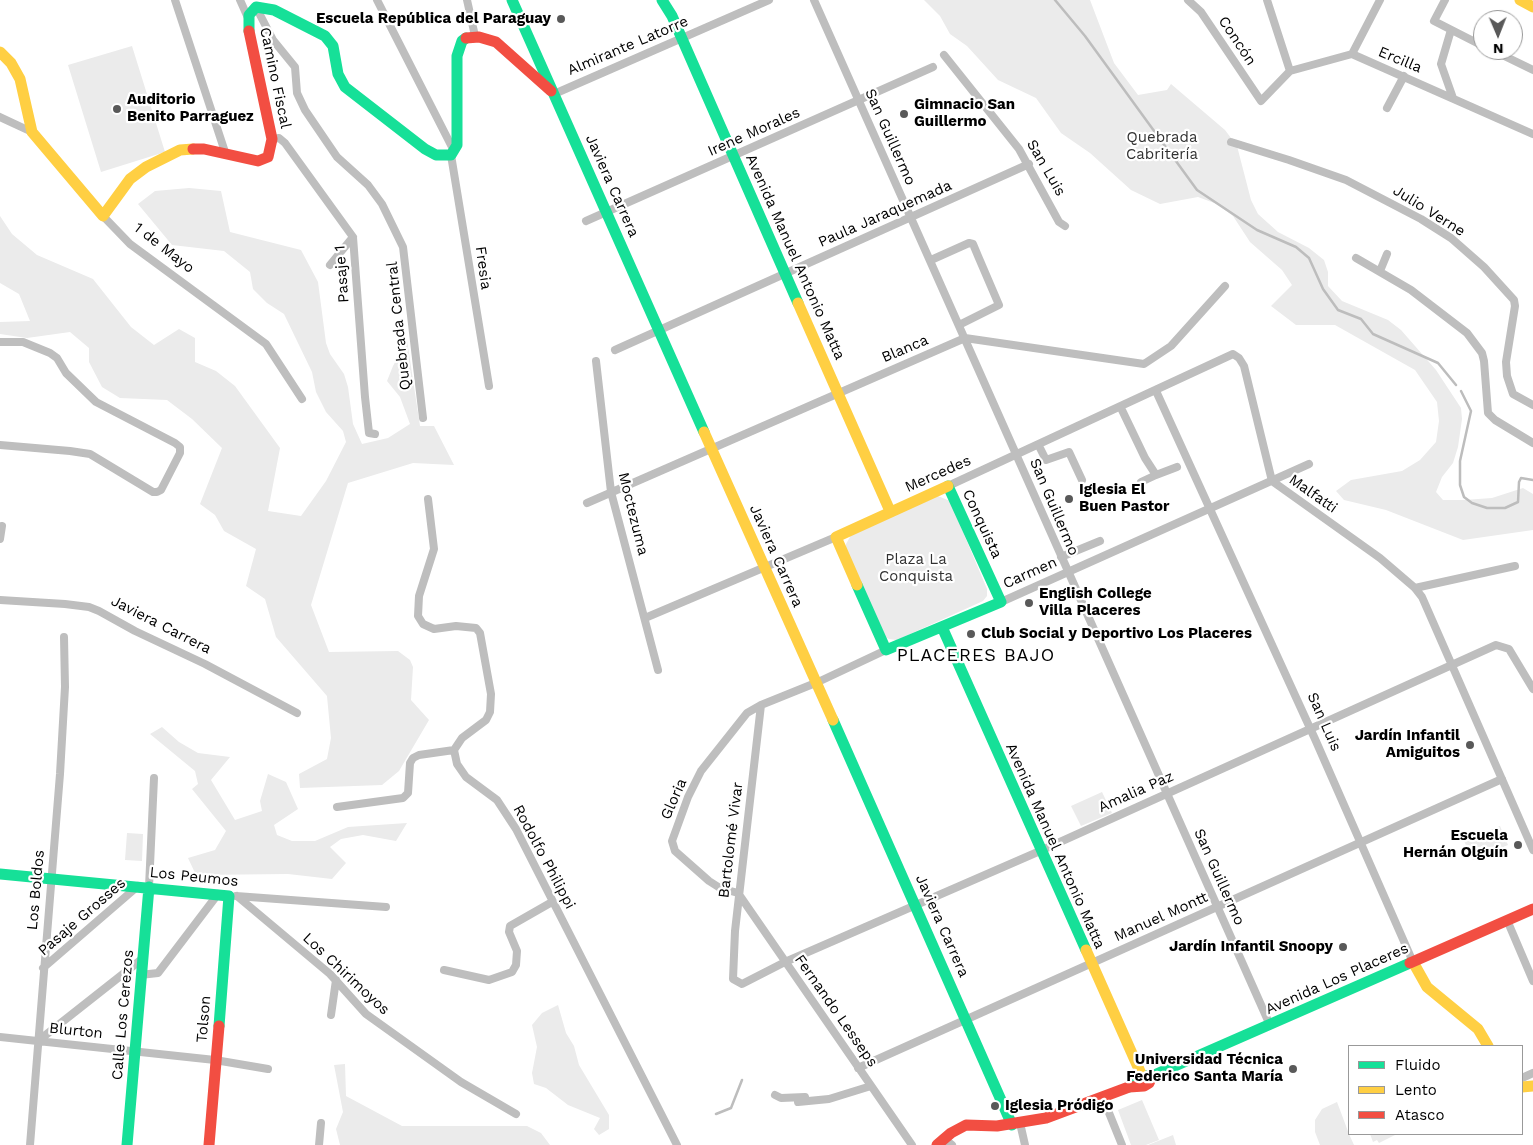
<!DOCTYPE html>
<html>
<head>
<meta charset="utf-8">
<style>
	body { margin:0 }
	#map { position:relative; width:1533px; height:1145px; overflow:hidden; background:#fff; font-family:"Work Sans",sans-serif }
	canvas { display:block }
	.legend { position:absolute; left:1348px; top:1045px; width:175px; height:90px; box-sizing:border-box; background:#fff; border:1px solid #999; margin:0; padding:6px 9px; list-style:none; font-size:15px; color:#000 }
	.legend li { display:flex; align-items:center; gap:10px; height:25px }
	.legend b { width:25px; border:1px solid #999 }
	.north { position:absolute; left:1473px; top:10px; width:50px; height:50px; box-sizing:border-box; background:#fff; border:1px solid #999; border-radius:50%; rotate:179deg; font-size:14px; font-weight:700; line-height:20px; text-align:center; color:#000 }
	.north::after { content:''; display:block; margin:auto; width:18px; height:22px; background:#595959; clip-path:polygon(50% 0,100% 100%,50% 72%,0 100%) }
</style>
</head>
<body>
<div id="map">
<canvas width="1533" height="1145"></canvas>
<ul class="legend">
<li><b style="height:6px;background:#16e098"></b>Fluido</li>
<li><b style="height:6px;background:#ffcf43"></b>Lento</li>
<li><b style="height:6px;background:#f24e42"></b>Atasco</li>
</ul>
<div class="north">N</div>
</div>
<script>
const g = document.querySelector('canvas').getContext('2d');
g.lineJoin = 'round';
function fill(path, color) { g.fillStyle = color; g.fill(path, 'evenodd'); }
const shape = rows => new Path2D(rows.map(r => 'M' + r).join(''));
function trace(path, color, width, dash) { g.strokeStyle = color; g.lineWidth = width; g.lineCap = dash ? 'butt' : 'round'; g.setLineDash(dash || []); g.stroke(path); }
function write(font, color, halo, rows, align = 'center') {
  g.font = font + ' "Work Sans",sans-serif'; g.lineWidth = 4.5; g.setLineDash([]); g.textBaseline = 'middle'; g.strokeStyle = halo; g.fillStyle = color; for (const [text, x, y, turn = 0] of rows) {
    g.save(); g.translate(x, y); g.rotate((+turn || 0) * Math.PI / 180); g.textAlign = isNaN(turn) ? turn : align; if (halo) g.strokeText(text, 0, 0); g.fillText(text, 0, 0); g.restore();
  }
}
fill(shape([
	[924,0,1090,0,1114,63,1138,95,1167,90,1171,84,1225,130,1237,146,1251,200,1258,214,1278,232,1309,248,1324,260,1328,272,1328,286,1342,301,1388,320,1401,330,1436,370,1461,408,1462,419,1458,447,1453,463,1442,477,1436,492,1443,500,1464,500,1492,498,1523,488,1533,494,1533,530,1463,540,1386,510,1344,500,1336,491,1351,480,1402,471,1420,460,1436,442,1439,421,1437,402,1415,370,1335,325,1296,325,1271,306,1292,285,1282,270,1250,242,1233,216,1217,204,1198,197,1160,204,1131,190,1090,153,1061,133,1036,98,998,80,967,46,950,34,940,16],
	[132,46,165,152,101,172,68,65],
	[189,188,221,191,230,232,301,250,318,282,326,343,330,354,344,374,348,387,353,424,362,444,388,438,410,424,400,397,387,381,393,366,407,340,420,426,434,426,454,465,413,463,348,483,311,605,329,652,398,651,410,660,413,667,411,700,429,720,399,771,382,785,300,788,299,774,327,759,331,738,327,696,276,637,265,599,246,586,256,549,224,531,215,515,200,504,222,448,192,419,167,400,120,398,102,387,89,362,89,348,70,332,27,338,0,334,0,322,30,321,19,294,0,283,0,216,12,234,37,255,93,279,131,327,154,345,179,329,195,338,195,362,216,371,235,386,280,448,268,511,301,516,326,481,346,442,343,431,326,412,316,392,312,372,284,314,267,303,253,289,250,272,224,251,172,245,138,204,155,191],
	[938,496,950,501,987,589,987,596,983,601,897,640,889,639,885,637,846,548,846,544,851,535],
	[162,727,179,742,198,753,230,757,211,780,235,820,262,811,260,801,268,774,286,782,298,809,274,825,277,835,292,841,315,841,348,827,407,823,396,841,363,835,341,839,330,847,346,863,332,879,288,874,196,875,188,858,215,850,226,831,192,789,198,784,195,771,150,734],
	[1102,792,1112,813,1081,826,1071,806],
	[1500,826,1508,845,1473,860,1464,841],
	[127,833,143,834,142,861,125,860],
	[558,1005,566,1033,574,1046,579,1065,609,1115,609,1129,599,1135,594,1129,600,1118,568,1105,546,1088,534,1084,532,1073,537,1047,532,1025,542,1013],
	[345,1064,346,1096,402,1126,527,1126,541,1133,550,1145,340,1145,336,1129,343,1112,334,1065],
	[1142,1100,1159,1140,1146,1145,1131,1145,1118,1110],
	[1337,1102,1349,1134,1354,1145,1320,1145,1315,1132,1315,1120,1322,1109],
	[1370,1134,1395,1134,1395,1135,1379,1143,1377,1140,1373,1142],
	[1173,1135,1176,1145,1148,1145]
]), '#ebebeb');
trace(shape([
	[1055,0,1085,36,1197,190,1257,230,1296,247,1309,258,1323,289,1338,310,1361,319,1373,334,1438,363,1456,385],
	[1461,391,1471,411,1460,461,1460,485,1464,497,1472,503,1487,508,1505,508,1518,502,1519,482,1521,478,1533,480],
	[716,1114,731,1108,742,1080]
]), '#bdbdbd', 2.5);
trace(shape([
	[175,0,226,155],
	[240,0,248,18],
	[377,0,454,151],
	[467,0,475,36],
	[814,0,1270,1025],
	[1188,0,1201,12,1261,101,1290,71,1352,54,1533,134],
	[1267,0,1290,71],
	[1445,0,1434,21,1483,46],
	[256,7,273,40,295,67,297,93,305,110,337,157,368,185,382,204,403,247,423,418],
	[1451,30,1441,64,1453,98],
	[1492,50,1533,70],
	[1352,54,1380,0],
	[944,55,1019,149,1059,222,1065,226],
	[554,94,769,0],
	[1387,108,1404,76],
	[0,117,32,132],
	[272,139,279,138,285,143,353,237,365,397,369,433,375,434],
	[1231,142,1289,160,1346,180,1421,219,1451,238,1484,267,1514,300,1515,306,1506,362,1507,376,1513,394,1533,405],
	[451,155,489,386],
	[103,216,130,244,266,344,302,399],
	[586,221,933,67],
	[1356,258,1411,290,1467,333,1482,353,1484,361,1488,413,1495,420,1533,443],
	[931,260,969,243,973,244,978,256,999,305,959,325],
	[330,265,353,237],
	[1380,271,1387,254],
	[0,342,23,342,50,353,57,358,66,373,96,402,175,443,180,447,180,453,161,490,157,492,153,492,90,454,70,451,0,445],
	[615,350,1029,164],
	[596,361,611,492,658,670],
	[1156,391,1315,739,1413,962],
	[1121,408,1145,458,1156,475,1177,467],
	[1039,446,1046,460,1069,452,1082,480],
	[1141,482,1156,475],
	[948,486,1233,354,1239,358,1244,366,1272,481,1380,558,1415,588,1422,597,1533,850],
	[428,499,434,549,419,596,418,616,423,624,434,629,456,626,476,628,480,633,491,694,490,712,486,720,462,738,454,750,457,764,466,777,497,800,516,829,677,1145],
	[587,503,965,338,1144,364,1171,346,1225,286],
	[0,539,2,526],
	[1061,557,1100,541],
	[1415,588,1515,566],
	[0,600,65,604,89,607,99,611,135,631,205,664,297,713],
	[1001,602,1309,464],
	[645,618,836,537],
	[886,650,818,682,761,705,747,713,701,771,688,797,672,841,675,851,709,881,720,888,738,893,912,1145],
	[761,705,735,931,733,979,742,984,785,962,1040,851,1496,645,1509,649,1533,689],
	[337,807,403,798,408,793,410,763,413,758,419,755,454,750],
	[149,887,154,778],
	[236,896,386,907],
	[237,896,330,974,366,1014,461,1082,516,1114],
	[1507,920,1533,981],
	[43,968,138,886],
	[444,970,489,980,512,972,516,965,517,951,509,932,510,926,552,902],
	[140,975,158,973,218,894],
	[331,1015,336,980],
	[0,1037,215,1060,268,1069],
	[38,1041,142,959],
	[858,1068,1502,779],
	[1522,1078,1533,1073],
	[775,1095,781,1098,805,1097],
	[1103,1098,1122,1145],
	[798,1102,829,1099,871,1086],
	[1020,1123,1025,1145],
	[943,1138,952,1145],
	[30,1145,60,774,65,687,64,637],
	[319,1145,321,1123]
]), '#bebebe', 8);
trace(shape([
	[512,0,704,432],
	[662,0,672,16,798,303],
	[249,31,249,15,256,7,274,10,325,36,333,46,338,74,345,87,425,149,436,155,451,155,457,145,457,56,462,41,466,38],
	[857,585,886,650,1001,602,948,486],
	[942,627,1086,950],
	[833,720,1012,1125],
	[0,874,229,896,219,1026],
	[1129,1087,1142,1076,1152,1076,1410,963],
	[127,1145,149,887]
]), '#16e098', 11);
trace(shape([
	[1520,0,1533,7],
	[0,52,11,63,20,79,32,132,103,216,130,179,146,167,180,150,193,149],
	[798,303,890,511],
	[704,432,833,720],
	[857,585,836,537,948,486],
	[1086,950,1142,1076],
	[1413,962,1427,987,1478,1029,1488,1046],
	[1522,1087,1533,1086]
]), '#ffcf43', 11);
trace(shape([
	[466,38,479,37,496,42,551,91],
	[193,149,204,149,258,161,268,157,272,139,249,31],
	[1410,963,1533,909],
	[209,1145,219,1026],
	[937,1145,951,1133,966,1125,997,1126,1046,1118,1129,1087,1144,1086,1149,1083,1152,1076]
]), '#f24e42', 11);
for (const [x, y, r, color] of [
	[561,19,5,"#595959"],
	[117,109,5,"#595959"],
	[904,114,5,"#595959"],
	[1069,499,5,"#595959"],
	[1029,603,5,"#595959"],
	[971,634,5,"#595959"],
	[1470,745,5,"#595959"],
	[1518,845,5,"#595959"],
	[1343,947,5,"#595959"],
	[1293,1069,5,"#595959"],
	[995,1106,5,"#595959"]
]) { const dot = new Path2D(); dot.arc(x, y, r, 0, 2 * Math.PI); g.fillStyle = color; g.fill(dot); trace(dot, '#fff', 2); }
write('bold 15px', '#000', '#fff', [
	["Escuela República del Paraguay",551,19,"right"],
	["Auditorio",127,100],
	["Benito Parraguez",127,117],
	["Gimnacio San",914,105],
	["Guillermo",914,122],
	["Iglesia El",1079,490],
	["Buen Pastor",1079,507],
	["English College",1039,594],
	["Villa Placeres",1039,611],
	["Club Social y Deportivo Los Placeres",981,634],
	["Jardín Infantil",1460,736,"right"],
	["Amiguitos",1460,753,"right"],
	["Escuela",1508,836,"right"],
	["Hernán Olguín",1508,853,"right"],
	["Jardín Infantil Snoopy",1333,947,"right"],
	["Universidad Técnica",1283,1060,"right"],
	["Federico Santa María",1283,1077,"right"],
	["Iglesia Pródigo",1005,1106]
], 'left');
write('15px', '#000', '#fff', [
	["Concón",1237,41,56],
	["Almirante Latorre",628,46,-23],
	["Ercilla",1400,60,23],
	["Camino Fiscal",275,78,78],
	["Irene Morales",754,132,-24],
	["San Guillermo",890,137,66],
	["San Luis",1046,168,60],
	["Javiera Carrera",612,186,66],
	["Julio Verne",1429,211,32],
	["Paula Jaraquemada",885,214,-24],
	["1 de Mayo",164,248,38],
	["Avenida Manuel Antonio Matta",795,257,66],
	["Fresia",483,268,82],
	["Pasaje 1",342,274,-94],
	["Quebrada Central",399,326,-96],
	["Blanca",905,349,-23],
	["Mercedes",938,474,-24],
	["Malfatti",1313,494,35],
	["San Guillermo",1054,507,67],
	["Moctezuma",633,514,76],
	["Conquista",982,524,65],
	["Javiera Carrera",776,556,66],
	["Carmen",1030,573,-24],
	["Javiera Carrera",161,625,27],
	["San Luis",1324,722,66],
	["Amalia Paz",1136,792,-24],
	["Gloria",674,799,-66],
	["Bartolomé Vivar",731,840,-83],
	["Avenida Manuel Antonio Matta",1055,846,66],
	["Rodolfo Philippi",544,857,62],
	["Los Peumos",194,877,6],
	["San Guillermo",1219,877,66],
	["Los Boldos",36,890,-85],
	["Pasaje Grosses",82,917,-41],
	["Manuel Montt",1161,917,-24],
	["Javiera Carrera",942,926,66],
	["Los Chirimoyos",346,974,43],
	["Avenida Los Placeres",1337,979,-24],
	["Fernando Lesseps",836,1011,55],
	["Calle Los Cerezos",123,1015,-85],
	["Tolson",204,1019,-85],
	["Blurton",76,1031,6]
]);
write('15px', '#313131', '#fff', [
	["Quebrada",1162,138],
	["Cabritería",1162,155],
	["Plaza La",916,560],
	["Conquista",916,577]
]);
g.letterSpacing = '1px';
write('18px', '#000', '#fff', [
	["PLACERES BAJO",976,656]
]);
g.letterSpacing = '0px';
</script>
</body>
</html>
